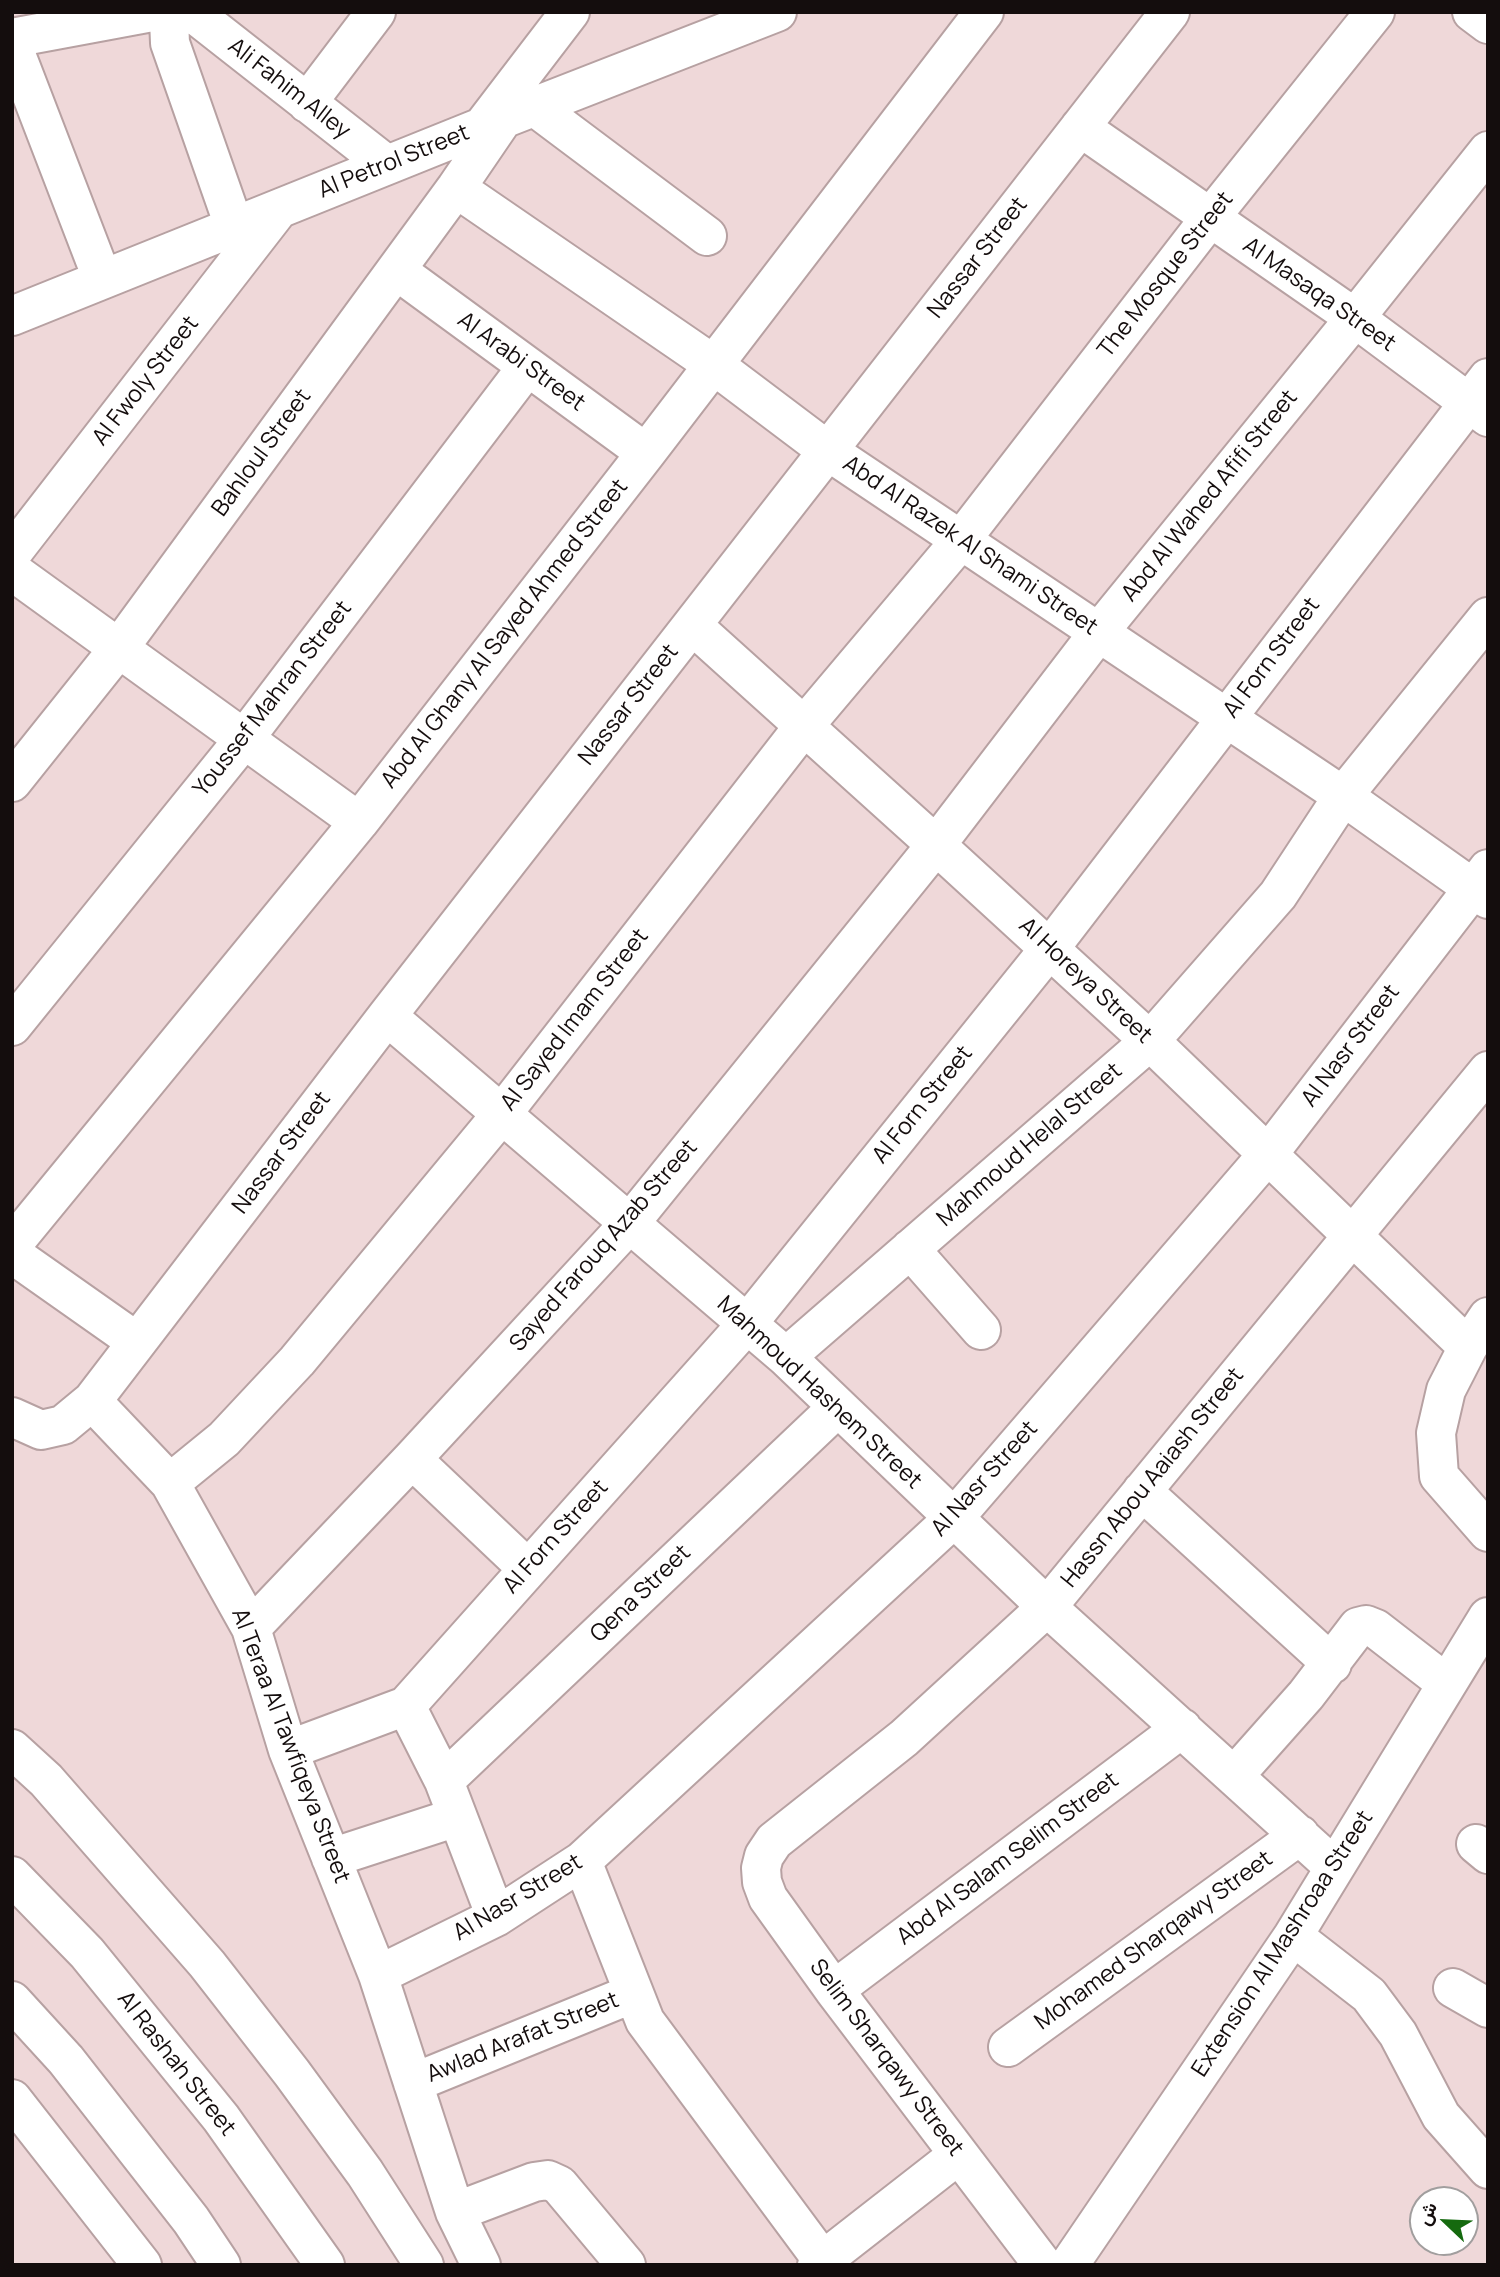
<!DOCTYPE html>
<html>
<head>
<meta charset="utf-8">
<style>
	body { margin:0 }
	#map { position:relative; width:1500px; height:2277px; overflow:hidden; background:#efd8d9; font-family:Manrope,Vazirmatn,sans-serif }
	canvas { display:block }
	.frame { position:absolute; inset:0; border:14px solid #140d0d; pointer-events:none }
	.north { position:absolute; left:1409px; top:2186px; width:70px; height:70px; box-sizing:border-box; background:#fff; border:2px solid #a19e9e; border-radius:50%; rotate:293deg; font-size:19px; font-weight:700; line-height:28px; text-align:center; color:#140d0d }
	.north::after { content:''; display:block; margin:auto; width:24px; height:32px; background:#156a0f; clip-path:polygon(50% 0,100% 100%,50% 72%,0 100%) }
</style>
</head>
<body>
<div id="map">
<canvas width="1500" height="2277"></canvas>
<div class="frame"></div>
<div class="north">ش</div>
</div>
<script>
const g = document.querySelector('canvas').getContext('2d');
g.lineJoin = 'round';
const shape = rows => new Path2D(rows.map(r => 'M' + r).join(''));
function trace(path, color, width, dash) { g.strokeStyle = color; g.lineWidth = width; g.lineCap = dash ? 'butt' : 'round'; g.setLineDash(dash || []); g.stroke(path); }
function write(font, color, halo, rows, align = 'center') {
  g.font = font + ' Manrope,sans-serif'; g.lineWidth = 6; g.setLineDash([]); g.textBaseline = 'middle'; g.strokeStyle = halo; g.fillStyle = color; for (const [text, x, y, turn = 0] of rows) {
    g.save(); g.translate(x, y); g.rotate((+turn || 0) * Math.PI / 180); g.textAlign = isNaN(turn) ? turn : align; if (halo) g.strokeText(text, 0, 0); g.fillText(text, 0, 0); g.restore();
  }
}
const minor = shape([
	[171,12,169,19,170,43,234,226],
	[192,12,387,165],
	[1472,12,1488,24],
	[12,38,152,12],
	[12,44,102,278],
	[307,103,376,12],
	[535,107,707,236],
	[482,127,570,12],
	[1080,127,1355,318,1488,417],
	[456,188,714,365,828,451,1343,796,1488,899],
	[396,270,646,453],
	[12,316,482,127,777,12],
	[12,553,278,210],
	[12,571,359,822],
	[692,625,936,845,1150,1041,1468,1347],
	[12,782,119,648,456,188,503,119],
	[387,1016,786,1357,1047,1607,1334,1867],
	[12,1026,244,739,527,367],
	[12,1245,359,822,646,453,984,12],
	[910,1249,981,1330],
	[12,1254,137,1342],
	[1488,1317,1468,1347,1446,1390,1436,1433,1439,1476,1488,1532],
	[786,1357,1150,1041,1278,895,1343,796,1488,617],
	[92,1401,387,1016,1170,12],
	[12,1417,41,1430,63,1425,92,1401,170,1483,251,1628,288,1750,378,1975,455,2212,481,2265],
	[412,1459,528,1569],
	[170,1483,224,1439,297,1361,501,1115,804,726,961,540,1210,218,1375,12],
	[1142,1491,1332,1664],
	[251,1628,412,1459,629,1224,936,845,1099,632,1355,318,1488,151],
	[406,1706,444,1781,496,1917],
	[288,1750,406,1706,747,1324,1050,948,1488,378],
	[1234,1776,1306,1695,1358,1627,1366,1625,1376,1629,1447,1684],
	[444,1781,838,1407],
	[1476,1844,1488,1854],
	[331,1858,457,1817],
	[582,1861,645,2021,826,2265],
	[1293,1936,1369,1995,1398,2034,1441,2116,1488,2169],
	[378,1975,496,1917,582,1861,954,1518,1269,1153,1488,869],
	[1453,1988,1488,2008],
	[834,1990,1182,1728],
	[1008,2047,1300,1835],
	[413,2083,634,1993],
	[455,2212,534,2182,548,2180,559,2185,626,2265],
	[817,2265,958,2155],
	[1043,2265,834,1990,768,1898,762,1882,761,1868,764,1856,774,1841,904,1738,1047,1607,1488,1071],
	[1069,2265,1293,1936,1488,1617]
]);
const tertiary = shape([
	[12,1749,46,1780,207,1964,292,2073,365,2173,424,2265],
	[12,2099,142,2265]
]);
const secondary = shape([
	[12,1876,87,1953,221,2118,325,2265],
	[12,2001,66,2060,191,2220,221,2265]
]);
trace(minor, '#b7a1a2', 42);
trace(tertiary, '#b7a1a2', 42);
trace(secondary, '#b7a1a2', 42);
trace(minor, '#fff', 38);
trace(tertiary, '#fff', 38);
trace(secondary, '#fff', 38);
write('23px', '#140d0d', '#fff', [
	["Ali Fahim Alley",289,89,38],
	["Al Petrol Street",394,162,-22],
	["Nassar Street",978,258,-52],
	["The Mosque Street",1166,275,-52],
	["Al Masaqa Street",1319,295,35],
	["Al Arabi Street",521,362,36],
	["Al Fwoly Street",146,381,-52],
	["Bahloul Street",262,453,-54],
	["Abd Al Wahed Afifi Street",1210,496,-51],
	["Abd Al Razek Al Shami Street",970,546,34],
	["Abd Al Ghany Al Sayed Ahmed Street",505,634,-52],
	["Al Forn Street",1272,658,-53],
	["Youssef Mahran Street",273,699,-52],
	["Nassar Street",629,705,-52],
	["Al Horeya Street",1085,981,43],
	["Al Sayed Imam Street",575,1020,-52],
	["Al Nasr Street",1351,1046,-53],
	["Al Forn Street",923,1105,-51],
	["Mahmoud Helal Street",1030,1145,-41],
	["Nassar Street",282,1153,-53],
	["Sayed Farouq Azab Street",604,1246,-49],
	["Mahmoud Hashem Street",819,1393,43],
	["Hassn Abou Aaiash Street",1153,1478,-51],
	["Al Nasr Street",985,1479,-48],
	["Al Forn Street",556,1537,-48],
	["Qena Street",641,1594,-44],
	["Al Teraa Al Tawfiqeya Street",290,1746,69],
	["Abd Al Salam Selim Street",1008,1859,-37],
	["Al Nasr Street",518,1898,-31],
	["Mohamed Sharqawy Street",1154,1941,-36],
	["Extension Al Mashroaa Street",1283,1944,-57],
	["Awlad Arafat Street",523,2038,-22],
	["Selim Sharqawy Street",886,2058,53],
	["Al Rashah Street",176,2064,52]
]);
</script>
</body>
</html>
